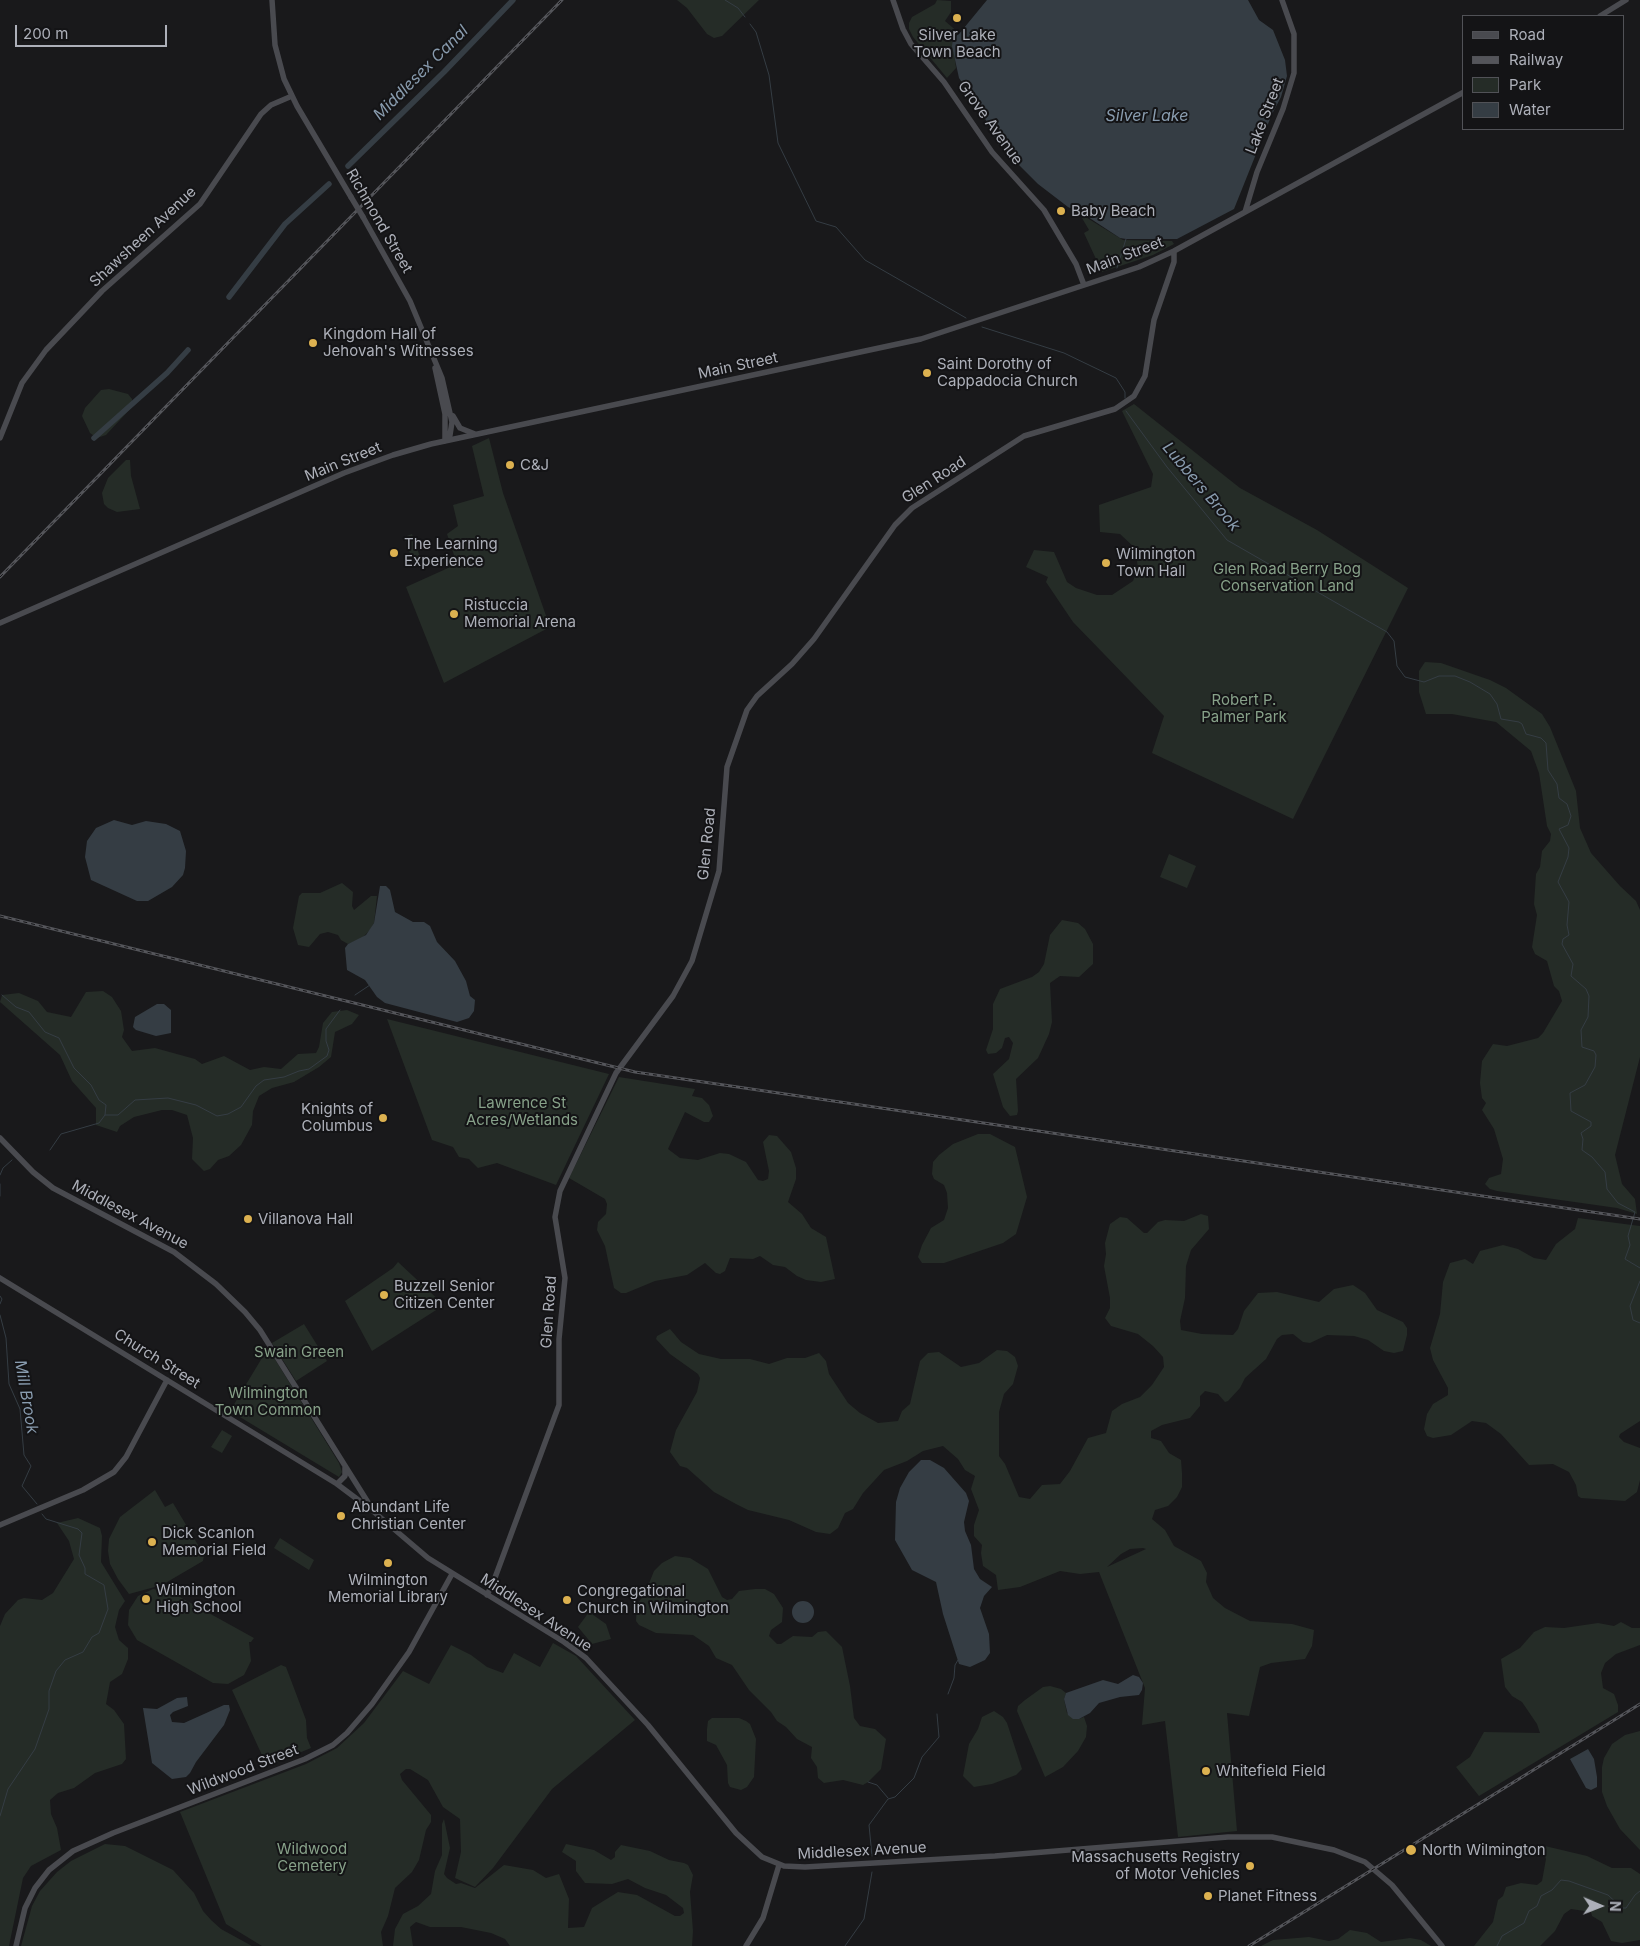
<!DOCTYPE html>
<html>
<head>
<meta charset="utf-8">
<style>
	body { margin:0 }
	#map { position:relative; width:1640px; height:1946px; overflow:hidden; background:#19191b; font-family:Inter,sans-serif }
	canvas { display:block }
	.legend { position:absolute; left:1462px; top:15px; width:162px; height:115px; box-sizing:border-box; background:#141416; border:1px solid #515257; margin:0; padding:6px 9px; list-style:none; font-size:15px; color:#adb0b9 }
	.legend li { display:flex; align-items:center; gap:10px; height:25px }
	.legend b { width:25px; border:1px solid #515257 }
	.north { position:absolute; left:1575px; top:1881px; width:50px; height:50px; -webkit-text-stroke:4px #141416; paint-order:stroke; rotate:91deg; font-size:14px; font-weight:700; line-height:20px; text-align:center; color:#adb0b9 }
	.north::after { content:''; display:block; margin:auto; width:18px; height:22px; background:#adb0b9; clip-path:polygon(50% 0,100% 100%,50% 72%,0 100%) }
	.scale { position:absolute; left:15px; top:25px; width:152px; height:22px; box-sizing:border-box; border:2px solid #adb0b9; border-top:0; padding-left:6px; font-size:15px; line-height:18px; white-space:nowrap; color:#adb0b9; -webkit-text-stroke:4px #141416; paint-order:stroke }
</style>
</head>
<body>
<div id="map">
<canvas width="1640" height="1946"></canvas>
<ul class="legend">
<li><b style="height:6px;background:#494a4f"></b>Road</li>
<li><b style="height:6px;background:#54555a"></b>Railway</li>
<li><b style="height:14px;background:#252c27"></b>Park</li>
<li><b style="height:14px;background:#353d44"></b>Water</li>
</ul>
<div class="north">N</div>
<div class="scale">200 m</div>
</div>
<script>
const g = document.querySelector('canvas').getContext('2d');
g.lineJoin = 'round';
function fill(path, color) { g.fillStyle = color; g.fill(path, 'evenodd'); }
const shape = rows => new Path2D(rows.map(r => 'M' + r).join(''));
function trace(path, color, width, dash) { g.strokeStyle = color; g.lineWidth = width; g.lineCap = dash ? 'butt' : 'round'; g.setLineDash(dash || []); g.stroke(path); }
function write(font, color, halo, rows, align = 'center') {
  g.font = font + ' Inter,sans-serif'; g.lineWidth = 4; g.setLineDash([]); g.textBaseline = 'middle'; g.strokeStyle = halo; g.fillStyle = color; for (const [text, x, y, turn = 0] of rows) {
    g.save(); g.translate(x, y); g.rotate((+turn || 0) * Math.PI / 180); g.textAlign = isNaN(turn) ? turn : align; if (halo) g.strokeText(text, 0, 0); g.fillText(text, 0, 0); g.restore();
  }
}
fill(shape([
	[677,0,759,0,722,36,714,38,707,34,687,8],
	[937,0,951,1,951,12,945,21,959,33,952,38,956,68,947,78,913,37,909,29,909,23,912,17,935,4],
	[1079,213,1123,240,1172,241,1174,244,1153,255,1102,272,1084,233,1089,230],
	[109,389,128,394,132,399,132,407,106,435,97,438,90,433,82,416,85,408,101,390],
	[1134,404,1240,488,1317,530,1408,588,1293,819,1152,753,1164,716,1073,622,1046,582,1048,577,1026,567,1034,550,1054,552,1067,582,1076,588,1097,595,1112,595,1133,581,1138,568,1135,548,1120,534,1100,532,1099,505,1151,487,1153,474,1122,411],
	[489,438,503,493,550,627,444,683,406,587,457,564,447,534,458,526,453,505,484,496,472,446],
	[126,460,130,460,131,476,140,509,117,512,108,508,104,504,102,493,108,478],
	[412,534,420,557,412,559,404,537],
	[1425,662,1441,663,1490,680,1506,688,1542,714,1550,727,1576,791,1580,828,1591,853,1620,886,1636,901,1640,910,1640,1057,1615,1155,1622,1184,1635,1199,1637,1214,1617,1208,1497,1191,1490,1189,1485,1184,1489,1178,1501,1174,1503,1159,1494,1129,1482,1110,1486,1103,1482,1098,1480,1083,1482,1061,1493,1044,1507,1046,1538,1038,1543,1033,1562,1001,1559,991,1554,986,1547,961,1535,954,1532,947,1537,915,1534,904,1536,874,1540,867,1542,851,1550,841,1551,834,1547,826,1539,773,1531,751,1496,722,1452,714,1426,714,1419,692,1419,671],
	[1169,854,1196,866,1187,888,1160,877],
	[342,883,353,892,352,906,354,910,371,896,377,896,374,923,370,930,361,939,348,944,341,940,338,935,328,932,320,934,309,947,298,945,293,928,299,896,302,893,320,893],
	[1062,920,1078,923,1085,929,1093,944,1093,964,1079,977,1060,976,1050,983,1052,1022,1049,1034,1038,1058,1016,1079,1018,1111,1017,1115,1010,1116,1003,1107,993,1074,1009,1059,1013,1043,1009,1037,1005,1038,1002,1048,996,1053,988,1054,986,1050,993,1029,993,1004,1000,989,1032,977,1039,972,1044,964,1050,935],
	[103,991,112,997,121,1011,124,1030,122,1037,132,1051,155,1048,195,1059,202,1064,224,1056,250,1070,264,1067,281,1069,298,1054,316,1053,319,1047,323,1023,332,1012,347,1010,359,1015,352,1024,335,1032,331,1057,319,1067,294,1082,272,1088,259,1096,253,1111,252,1125,241,1145,229,1156,218,1160,210,1169,204,1171,192,1159,193,1138,187,1115,172,1110,162,1110,134,1117,120,1126,117,1132,96,1125,96,1108,72,1081,60,1055,0,1002,2,995,19,993,38,1001,47,1012,71,1017,86,992],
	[387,1019,609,1074,556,1185,497,1163,478,1168,469,1159,459,1157,453,1147,432,1140],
	[619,1077,695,1089,692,1096,702,1098,709,1105,713,1116,709,1122,704,1122,685,1112,668,1149,680,1158,698,1160,720,1153,729,1154,746,1162,758,1180,763,1181,768,1179,769,1171,763,1142,769,1135,777,1136,791,1152,796,1168,796,1179,788,1202,802,1214,811,1228,826,1237,835,1279,821,1282,806,1280,797,1276,785,1267,773,1265,760,1256,753,1259,730,1258,725,1271,720,1274,716,1273,705,1263,687,1275,655,1281,626,1293,621,1293,614,1288,605,1246,597,1230,598,1222,606,1214,607,1204,605,1199,569,1178],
	[978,1134,990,1134,1015,1147,1027,1197,1016,1234,1003,1243,944,1263,922,1263,918,1257,922,1245,931,1228,944,1220,948,1208,947,1193,944,1185,934,1179,932,1174,933,1162,939,1155,953,1144],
	[1201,1214,1208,1216,1209,1229,1191,1250,1186,1266,1185,1298,1180,1321,1181,1330,1202,1334,1233,1335,1238,1329,1244,1311,1258,1293,1277,1292,1319,1302,1334,1289,1353,1285,1365,1293,1377,1310,1403,1322,1407,1328,1407,1335,1403,1351,1394,1353,1384,1351,1368,1340,1354,1336,1327,1335,1310,1343,1303,1342,1293,1334,1282,1335,1277,1339,1266,1359,1245,1378,1240,1388,1228,1401,1225,1402,1218,1394,1205,1391,1200,1396,1200,1406,1190,1418,1162,1425,1151,1431,1151,1438,1161,1441,1169,1453,1181,1460,1182,1473,1182,1487,1177,1497,1168,1506,1155,1510,1152,1519,1165,1530,1174,1546,1201,1561,1207,1573,1206,1582,1213,1598,1225,1608,1250,1621,1292,1624,1314,1630,1312,1646,1305,1659,1271,1663,1260,1667,1249,1716,1227,1713,1237,1831,1178,1837,1165,1721,1142,1725,1145,1688,1099,1572,1080,1574,1060,1571,1020,1587,998,1590,996,1575,983,1566,981,1553,982,1545,974,1536,974,1525,979,1510,971,1489,975,1476,965,1470,958,1459,943,1446,923,1451,907,1461,884,1470,863,1493,853,1509,845,1513,838,1528,830,1534,816,1532,789,1520,748,1510,736,1504,714,1492,687,1468,680,1466,670,1452,676,1430,697,1392,700,1378,698,1374,670,1354,656,1339,657,1336,670,1329,681,1342,699,1354,721,1359,750,1359,769,1364,787,1358,805,1358,819,1353,826,1361,829,1374,848,1403,860,1413,878,1423,898,1421,902,1411,910,1404,920,1361,928,1353,939,1352,961,1367,979,1363,997,1350,1007,1351,1015,1357,1018,1366,1013,1384,1004,1394,999,1412,999,1456,1005,1464,1019,1497,1030,1499,1042,1485,1060,1484,1070,1471,1088,1438,1106,1433,1112,1411,1122,1404,1140,1397,1152,1385,1164,1367,1163,1357,1153,1346,1138,1334,1111,1326,1105,1318,1110,1308,1110,1298,1104,1266,1106,1254,1105,1243,1110,1224,1120,1217,1127,1218,1144,1233,1147,1233,1158,1222,1165,1220,1184,1221],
	[1143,1548,1146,1549,1107,1567,1121,1554,1130,1549],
	[1578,1218,1640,1226,1640,1421,1620,1434,1619,1437,1624,1442,1640,1448,1640,1480,1637,1492,1625,1501,1581,1498,1578,1496,1576,1485,1569,1472,1553,1464,1529,1465,1501,1434,1486,1423,1472,1421,1451,1435,1433,1438,1427,1436,1424,1429,1427,1414,1433,1404,1448,1395,1448,1388,1433,1360,1430,1348,1440,1314,1443,1282,1450,1263,1465,1259,1473,1264,1480,1251,1503,1245,1518,1249,1534,1258,1546,1260,1556,1244,1575,1229],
	[398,1262,444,1305,372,1351,345,1301,393,1268],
	[304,1324,327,1361,296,1381,272,1343],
	[268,1348,339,1463,342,1472,339,1477,230,1411],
	[222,1430,232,1436,222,1453,211,1447],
	[155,1490,165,1507,173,1503,204,1555,203,1561,162,1585,129,1594,118,1579,110,1564,108,1551,109,1539,120,1517],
	[78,1518,100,1528,102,1536,101,1562,125,1601,119,1610,115,1627,119,1640,128,1648,128,1659,122,1674,110,1682,106,1704,114,1710,124,1724,126,1759,122,1764,95,1773,74,1788,58,1793,50,1800,51,1814,57,1828,61,1850,31,1866,23,1878,9,1946,0,1946,0,1626,5,1614,18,1600,24,1598,42,1600,53,1593,74,1559,69,1541,57,1523],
	[280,1538,314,1560,309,1570,274,1548],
	[675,1556,690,1558,708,1569,722,1597,727,1600,732,1599,739,1591,755,1589,765,1589,774,1594,783,1608,782,1622,771,1630,769,1636,777,1644,781,1644,793,1636,812,1637,818,1632,826,1631,842,1647,850,1686,854,1718,860,1726,875,1729,886,1739,881,1769,868,1782,863,1785,843,1780,824,1783,818,1778,817,1767,811,1758,812,1747,797,1739,786,1727,777,1721,771,1712,749,1690,732,1665,716,1658,709,1646,693,1635,656,1633,639,1625,636,1621,637,1605,646,1591,654,1571,662,1563],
	[153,1589,169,1591,254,1638,251,1642,249,1642,251,1661,244,1675,228,1684,213,1683,137,1640,128,1625,129,1610,138,1596],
	[589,1612,606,1624,611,1639,592,1644,578,1627],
	[1621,1622,1632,1628,1640,1628,1640,1645,1616,1654,1605,1663,1601,1673,1603,1688,1614,1694,1618,1705,1618,1712,1479,1796,1456,1767,1470,1757,1484,1732,1540,1733,1537,1724,1522,1702,1512,1696,1505,1687,1501,1659,1520,1648,1534,1632,1545,1627,1564,1628,1598,1623,1614,1626],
	[553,1643,576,1656,635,1720,552,1789,493,1868,475,1887,455,1878,461,1852,460,1819,443,1807,428,1780,410,1769,406,1769,400,1774,402,1780,431,1815,431,1822,426,1830,419,1860,412,1872,395,1888,388,1916,381,1932,383,1946,262,1946,226,1924,180,1812,306,1764,337,1748,364,1723,403,1671,429,1684,451,1645,471,1655,487,1667,503,1673,514,1653,540,1667],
	[281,1665,286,1667,306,1720,307,1738,311,1748,267,1766,232,1690],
	[1050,1686,1061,1689,1066,1693,1064,1699,1067,1713,1079,1719,1084,1717,1087,1726,1086,1737,1078,1751,1063,1767,1045,1777,1017,1711,1018,1706,1025,1700,1043,1687],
	[994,1711,1003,1717,1007,1723,1022,1769,1016,1775,992,1784,974,1787,963,1776,969,1744,978,1729,982,1717],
	[712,1718,739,1718,746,1721,750,1724,756,1739,754,1777,747,1787,741,1790,730,1787,728,1783,727,1765,716,1745,707,1741,707,1729,708,1721],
	[1640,1731,1640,1850,1620,1829,1607,1806,1602,1792,1602,1767,1604,1758,1612,1744,1625,1735],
	[444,1819,450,1848,444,1874,447,1878,456,1884,461,1883,475,1888,504,1865,533,1870,546,1878,559,1874,569,1899,568,1928,584,1927,592,1908,618,1892,637,1895,675,1916,680,1916,684,1913,683,1908,666,1895,645,1888,628,1879,612,1884,585,1883,576,1871,576,1861,562,1852,566,1844,594,1850,611,1860,615,1857,615,1852,621,1845,650,1851,669,1860,684,1863,688,1865,693,1875,690,1892,693,1931,692,1946,510,1946,505,1939,491,1933,461,1927,430,1927,416,1922,410,1927,413,1946,393,1946,395,1929,403,1914,418,1906,431,1894,435,1871,442,1855,442,1824],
	[105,1844,125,1846,173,1870,194,1893,203,1911,211,1920,221,1929,252,1946,21,1946,32,1906,40,1891,57,1872,71,1861],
	[1545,1846,1587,1856,1612,1868,1631,1868,1640,1874,1640,1940,1622,1943,1611,1941,1602,1922,1592,1916,1591,1912,1571,1909,1564,1914,1555,1931,1540,1946,1474,1946,1493,1922,1498,1900,1503,1896,1506,1887,1521,1883,1537,1885,1542,1881,1546,1859,1543,1851],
	[1350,1930,1367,1933,1381,1942,1410,1938,1421,1940,1431,1946,1261,1946,1273,1940,1309,1937,1329,1941,1338,1939]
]), '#252c27');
fill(shape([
	[987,0,1248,0,1259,20,1273,30,1285,60,1287,76,1281,97,1272,114,1234,209,1177,239,1126,239,1120,238,1085,215,1068,207,1038,184,999,145,980,109,959,78,952,46,953,38,959,34],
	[114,820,132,825,146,821,166,824,180,831,186,851,185,868,183,875,172,887,148,901,137,901,91,880,85,857,87,841,96,828],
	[380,886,386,886,390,890,395,912,413,922,424,922,430,926,437,942,455,961,466,981,470,996,475,1000,474,1011,469,1018,457,1022,385,1003,377,997,365,980,347,970,345,948,348,944,366,935,374,923],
	[157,1004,164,1004,171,1010,171,1033,156,1036,136,1030,133,1027,135,1017],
	[921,1460,930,1460,944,1468,966,1493,969,1501,964,1522,965,1531,971,1545,974,1569,980,1579,992,1587,984,1596,980,1608,989,1634,990,1653,985,1660,970,1667,959,1664,943,1614,936,1582,912,1570,895,1540,896,1502,900,1488,909,1472],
	'792 1612a11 11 0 1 1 22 0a11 11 0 1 1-22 0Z',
	[1133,1675,1139,1677,1143,1683,1142,1690,1139,1695,1120,1697,1099,1703,1090,1713,1079,1719,1073,1719,1068,1715,1064,1699,1066,1693,1103,1680,1118,1684],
	[187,1697,188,1706,173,1712,170,1715,172,1722,184,1723,224,1705,229,1705,230,1710,224,1725,196,1762,190,1773,186,1777,172,1779,152,1763,143,1708,157,1709,177,1698],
	[1588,1749,1594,1759,1597,1777,1597,1787,1591,1790,1586,1788,1570,1759]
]), '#353d44');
trace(shape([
	[725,0,738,8,745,17],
	[750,24,756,32,769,75,778,143,816,221,836,227,865,260,966,318],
	[1117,268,1126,239],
	[982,327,1064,353,1116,378,1125,392,1125,398],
	[1126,411,1167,467,1227,540,1387,632,1394,641,1397,666,1405,677,1424,682,1439,676,1455,676,1470,682,1490,694,1497,704,1501,719,1519,722,1522,724,1526,734,1541,738,1546,743,1548,770,1557,784,1559,798,1567,804,1571,816,1568,825,1559,829,1569,848,1568,857,1558,882,1569,902,1567,925,1569,935,1563,939,1562,944,1573,964,1571,976,1586,989,1589,996,1588,1017,1581,1030,1582,1047,1594,1051,1596,1055,1595,1067,1585,1085,1570,1093,1571,1111,1591,1122,1591,1126,1581,1133,1583,1139,1582,1150,1592,1157,1605,1172,1607,1189,1618,1203,1635,1212,1628,1236,1630,1245,1625,1259,1640,1268],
	[2,995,16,1007,29,1012,45,1032,59,1038,74,1068,91,1085,99,1100,106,1105,105,1115,99,1123,61,1134,50,1150],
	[355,995,370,985],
	[105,1115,118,1115,135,1100,168,1098,196,1105,217,1116,228,1114,241,1107,256,1086,264,1080,284,1077,299,1071,309,1069,327,1056,329,1050,326,1041,326,1029,340,1010],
	[0,1175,3,1168,12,1160],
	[0,1184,0,1196],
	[1640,1281,1630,1306,1633,1320,1640,1323],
	[0,1296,2,1299,0,1304],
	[0,1315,6,1338,9,1384,20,1409,24,1455,31,1466,22,1486,37,1504],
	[948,1694,954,1678,955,1665,958,1660],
	[868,1782,877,1785,888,1798],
	[0,1816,8,1789,35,1749,49,1709,49,1691,56,1671,65,1660,83,1652,92,1637,99,1633,108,1609,104,1585,85,1574,85,1568,79,1555,82,1533,78,1529,46,1519,42,1514],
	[872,1856,869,1825,888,1799,895,1797,914,1778,922,1757,939,1737,937,1714],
	[845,1946,864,1919,872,1872],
	[1497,1946,1502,1936,1524,1923,1529,1911,1537,1906,1541,1896,1552,1890,1561,1880,1569,1881,1608,1895,1622,1908,1626,1908,1635,1895,1640,1891]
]), '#353d44', 1);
trace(shape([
	[348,166,444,72,513,0],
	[229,297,285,224,329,184],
	[94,438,167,373,188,350]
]), '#353d44', 5.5);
trace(shape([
	[272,0,275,45,284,79,297,106,351,197],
	[893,0,903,29,911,44,944,82,992,152,1044,210,1076,264,1084,285],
	[1600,16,1626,0],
	[1245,212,1257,172,1283,109,1294,73,1294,34,1282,0],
	[363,217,410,301,442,378,452,422,450,435,445,441],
	[435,368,445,414,445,440],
	[453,416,460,428,475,434],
	[0,438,22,383,46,350,102,291,200,204,261,114,271,105,292,96],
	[0,623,344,473,393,455,431,444,921,339,1139,267,1174,251,1464,92],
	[0,1138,33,1172,53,1188,174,1252,216,1284,245,1312,260,1330,374,1512,428,1558,564,1642,586,1658,648,1725,736,1833,762,1857,784,1866,805,1867,995,1856,1228,1837,1272,1837,1334,1850,1365,1862,1392,1885,1442,1946],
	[0,1278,337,1484,369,1508],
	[337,1484,345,1476,345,1468],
	[0,1525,83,1490,114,1472,126,1457,167,1380],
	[487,1595,493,1583,559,1405,559,1339,565,1278,555,1217,560,1191,616,1073,673,996,692,961,719,871,727,767,747,710,757,696,792,664,814,639,895,525,912,508,1024,436,1115,409,1134,396,1145,376,1154,320,1174,262,1174,251],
	[16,1946,25,1908,35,1888,49,1870,73,1851,113,1833,305,1759,333,1745,347,1733,372,1704,409,1652,452,1574],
	[746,1946,763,1918,779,1865]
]), '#494a4f', 5.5);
const rail = shape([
	[0,577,562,0],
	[0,916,635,1072,1640,1219],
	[1249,1946,1640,1704]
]);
trace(rail, '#54555a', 3);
trace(rail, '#141416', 1, [4]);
trace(shape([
	[351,197,363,217]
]), '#494a4f', 5.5);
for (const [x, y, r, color] of [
	[957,18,5,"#dcb150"],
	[1061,211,5,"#dcb150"],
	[313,343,5,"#dcb150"],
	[927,373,5,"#dcb150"],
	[510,465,5,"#dcb150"],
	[394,553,5,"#dcb150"],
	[1106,563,5,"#dcb150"],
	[454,614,5,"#dcb150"],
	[383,1118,5,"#dcb150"],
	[248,1219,5,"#dcb150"],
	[384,1295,5,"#dcb150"],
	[341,1516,5,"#dcb150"],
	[152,1542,5,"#dcb150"],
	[388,1563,5,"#dcb150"],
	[146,1599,5,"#dcb150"],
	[567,1600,5,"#dcb150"],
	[1206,1771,5,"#dcb150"],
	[1411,1850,6,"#dcb150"],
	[1250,1866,5,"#dcb150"],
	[1208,1896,5,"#dcb150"]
]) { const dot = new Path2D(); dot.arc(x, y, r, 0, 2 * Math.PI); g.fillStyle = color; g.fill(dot); trace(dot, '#141416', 2); }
write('15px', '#adb0b9', '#141416', [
	["Silver Lake",957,35,"center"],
	["Town Beach",957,52,"center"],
	["Baby Beach",1071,211],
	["Kingdom Hall of",323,334],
	["Jehovah's Witnesses",323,351],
	["Saint Dorothy of",937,364],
	["Cappadocia Church",937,381],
	["C&J",520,465],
	["The Learning",404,544],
	["Experience",404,561],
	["Wilmington",1116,554],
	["Town Hall",1116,571],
	["Ristuccia",464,605],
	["Memorial Arena",464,622],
	["Knights of",373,1109,"right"],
	["Columbus",373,1126,"right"],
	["Villanova Hall",258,1219],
	["Buzzell Senior",394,1286],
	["Citizen Center",394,1303],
	["Abundant Life",351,1507],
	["Christian Center",351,1524],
	["Dick Scanlon",162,1533],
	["Memorial Field",162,1550],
	["Wilmington",388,1580,"center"],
	["Memorial Library",388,1597,"center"],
	["Wilmington",156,1590],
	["High School",156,1607],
	["Congregational",577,1591],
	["Church in Wilmington",577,1608],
	["Whitefield Field",1216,1771],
	["North Wilmington",1422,1850],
	["Massachusetts Registry",1240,1857,"right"],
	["of Motor Vehicles",1240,1874,"right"],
	["Planet Fitness",1218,1896]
], 'left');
write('15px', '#adb0b9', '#141416', [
	["Lake Street",1265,116,-69],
	["Grove Avenue",990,123,54],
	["Richmond Street",379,221,60],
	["Shawsheen Avenue",143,237,-43],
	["Main Street",1125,256,-21],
	["Main Street",738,366,-12],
	["Main Street",343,462,-22],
	["Glen Road",934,480,-33],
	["Glen Road",707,844,-84],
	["Middlesex Avenue",130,1215,28],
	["Glen Road",549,1312,-86],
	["Church Street",157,1359,32],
	["Middlesex Avenue",536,1613,33],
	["Wildwood Street",243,1770,-21],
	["Middlesex Avenue",862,1851,-3]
]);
write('15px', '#87a189', '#141416', [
	["Glen Road Berry Bog",1287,569],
	["Conservation Land",1287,586],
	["Robert P.",1244,700],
	["Palmer Park",1244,717],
	["Lawrence St",522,1103],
	["Acres/Wetlands",522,1120],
	["Swain Green",299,1352],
	["Wilmington",268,1393],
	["Town Common",268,1410],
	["Wildwood",312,1849],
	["Cemetery",312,1866]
]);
write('italic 16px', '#899caf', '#141416', [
	["Middlesex Canal",421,73,-45],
	["Silver Lake",1147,116],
	["Lubbers Brook",1201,487,50],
	["Mill Brook",26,1397,80]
]);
</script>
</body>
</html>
